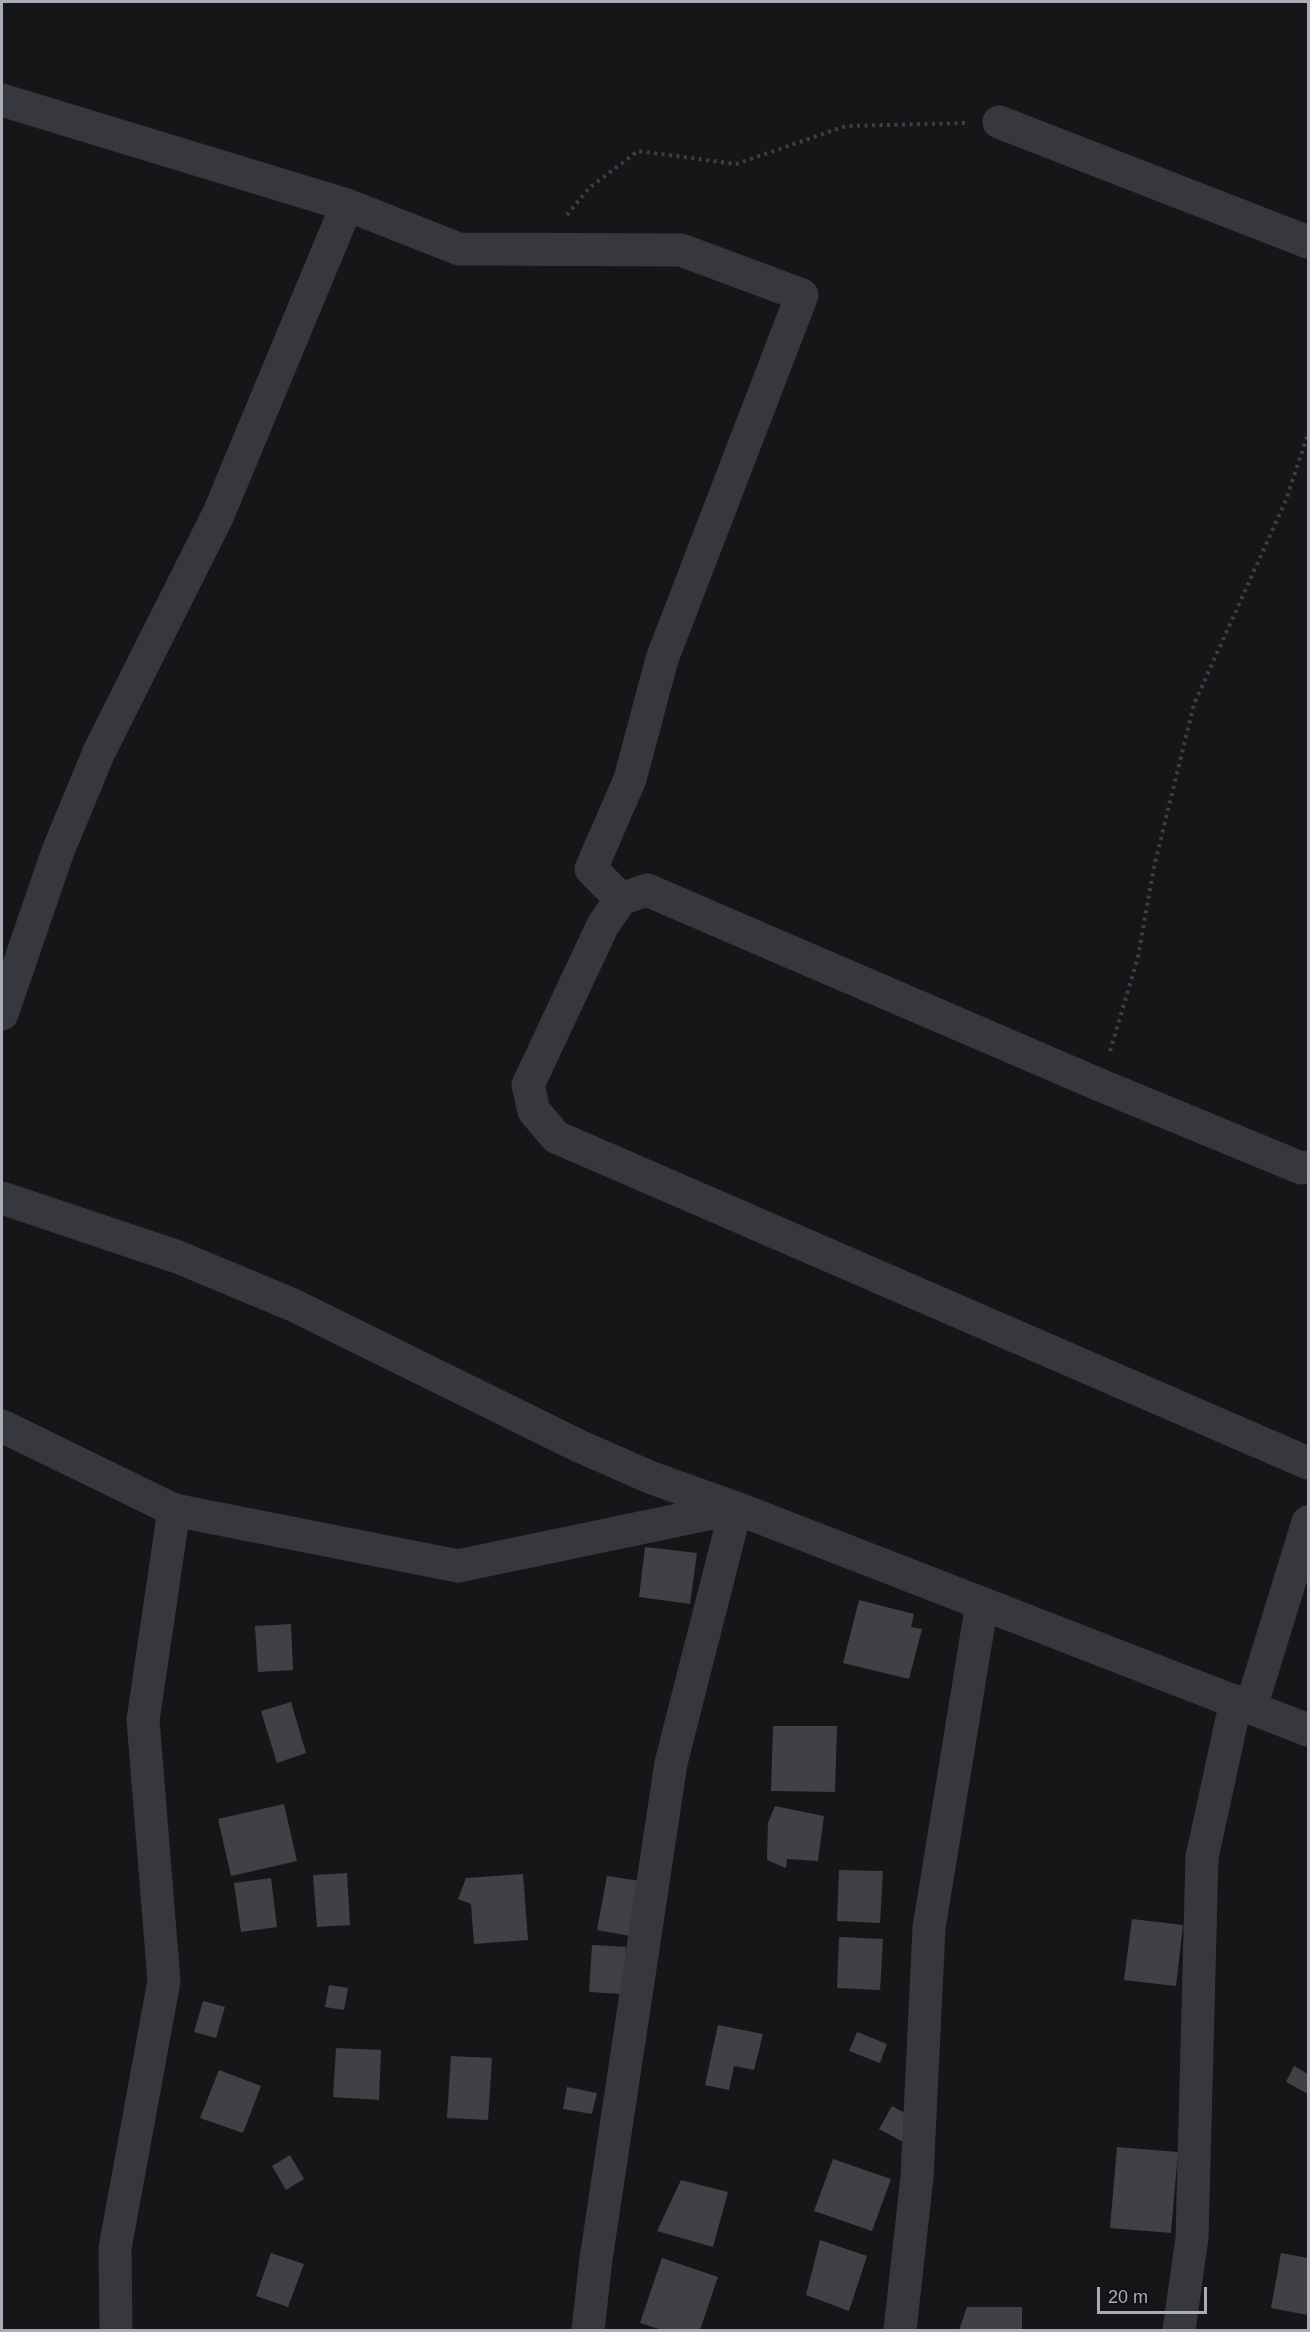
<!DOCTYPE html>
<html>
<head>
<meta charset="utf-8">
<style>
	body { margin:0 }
	#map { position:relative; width:1310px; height:2332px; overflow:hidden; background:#161618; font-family:Arial,sans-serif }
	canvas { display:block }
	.frame { position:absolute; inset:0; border:3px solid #a8adb8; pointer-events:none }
	.scale { position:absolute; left:1097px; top:2287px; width:110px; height:27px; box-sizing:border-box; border:3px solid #a8adb8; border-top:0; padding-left:8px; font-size:18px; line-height:21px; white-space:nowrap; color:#a8adb8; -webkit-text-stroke:4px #111113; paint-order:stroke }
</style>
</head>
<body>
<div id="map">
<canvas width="1310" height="2332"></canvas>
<div class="frame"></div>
<div class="scale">20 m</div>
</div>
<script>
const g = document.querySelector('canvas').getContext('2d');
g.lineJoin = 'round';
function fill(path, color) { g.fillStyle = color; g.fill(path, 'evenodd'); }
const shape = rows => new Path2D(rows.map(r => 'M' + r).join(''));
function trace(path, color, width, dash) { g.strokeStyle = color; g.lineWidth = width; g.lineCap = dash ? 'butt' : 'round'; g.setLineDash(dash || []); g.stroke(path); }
fill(shape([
	[645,1547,697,1553,690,1604,639,1597],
	[859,1600,914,1614,911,1627,922,1629,909,1679,843,1663],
	[291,1624,293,1670,258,1672,255,1626],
	[291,1702,306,1753,277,1763,261,1711],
	[773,1726,837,1726,835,1792,771,1791],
	[284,1804,297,1861,231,1876,218,1819],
	[775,1806,824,1816,818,1861,787,1859,786,1868,767,1860,768,1823],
	[839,1870,883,1871,880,1923,837,1921],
	[347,1873,350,1925,317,1927,313,1875],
	[523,1874,528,1940,474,1944,471,1904,458,1899,466,1878],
	[607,1876,640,1881,630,1936,597,1930],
	[271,1878,277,1927,241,1932,234,1883],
	[1132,1919,1183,1925,1176,1986,1124,1980],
	[839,1937,883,1939,880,1990,837,1988],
	[592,1945,626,1947,623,1994,589,1992],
	[329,1985,348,1988,344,2010,325,2007],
	[203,2001,225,2007,216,2038,194,2032],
	[718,2025,763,2034,754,2070,734,2066,729,2090,705,2085],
	[857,2032,887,2044,880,2063,849,2051],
	[336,2048,381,2050,379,2100,333,2097],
	[451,2056,492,2058,488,2120,447,2118],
	[1294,2066,1308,2074,1308,2094,1286,2082],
	[219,2070,261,2086,243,2133,200,2118],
	[567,2087,597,2093,592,2114,563,2109],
	[892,2106,918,2120,905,2143,879,2129],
	[1117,2147,1178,2152,1171,2233,1110,2228],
	[290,2155,304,2179,286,2190,272,2166],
	[833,2159,891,2179,872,2231,814,2211],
	[681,2180,728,2192,713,2247,657,2231],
	[820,2240,867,2256,849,2311,806,2295],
	[271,2253,304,2264,288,2307,256,2296],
	[1281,2253,1308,2258,1308,2315,1271,2308],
	[662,2258,718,2277,700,2330,662,2330,640,2323],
	[967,2307,1022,2307,1022,2330,959,2330]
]), '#404145');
trace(shape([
	[567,215,589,188,638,151,736,164,846,126,965,123],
	[1110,1051,1138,957,1154,867,1194,704,1286,500,1308,434]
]), '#3d3f44', 4, [3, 4.5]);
trace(shape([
	[2,100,347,205,459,249,681,250,802,295,662,659,630,779,591,869,621,899],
	[999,122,1308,242],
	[2,1014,58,851,99,752,218,515,347,205],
	[1308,1167,1301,1168,1100,1085,647,890,621,899,603,925,528,1085,534,1111,556,1137,1308,1463],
	[2,1198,178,1257,293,1305,579,1446,652,1478,736,1508,1308,1730],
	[2,1426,174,1510,458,1566,736,1508,671,1763,596,2259,588,2330],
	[1251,1707,1308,1522],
	[116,2330,115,2248,164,1981,143,1720,174,1510],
	[900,2330,917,2177,929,1928,982,1603],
	[1179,2330,1192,2238,1202,1857,1236,1701]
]), '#37383d', 33);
</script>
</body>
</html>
